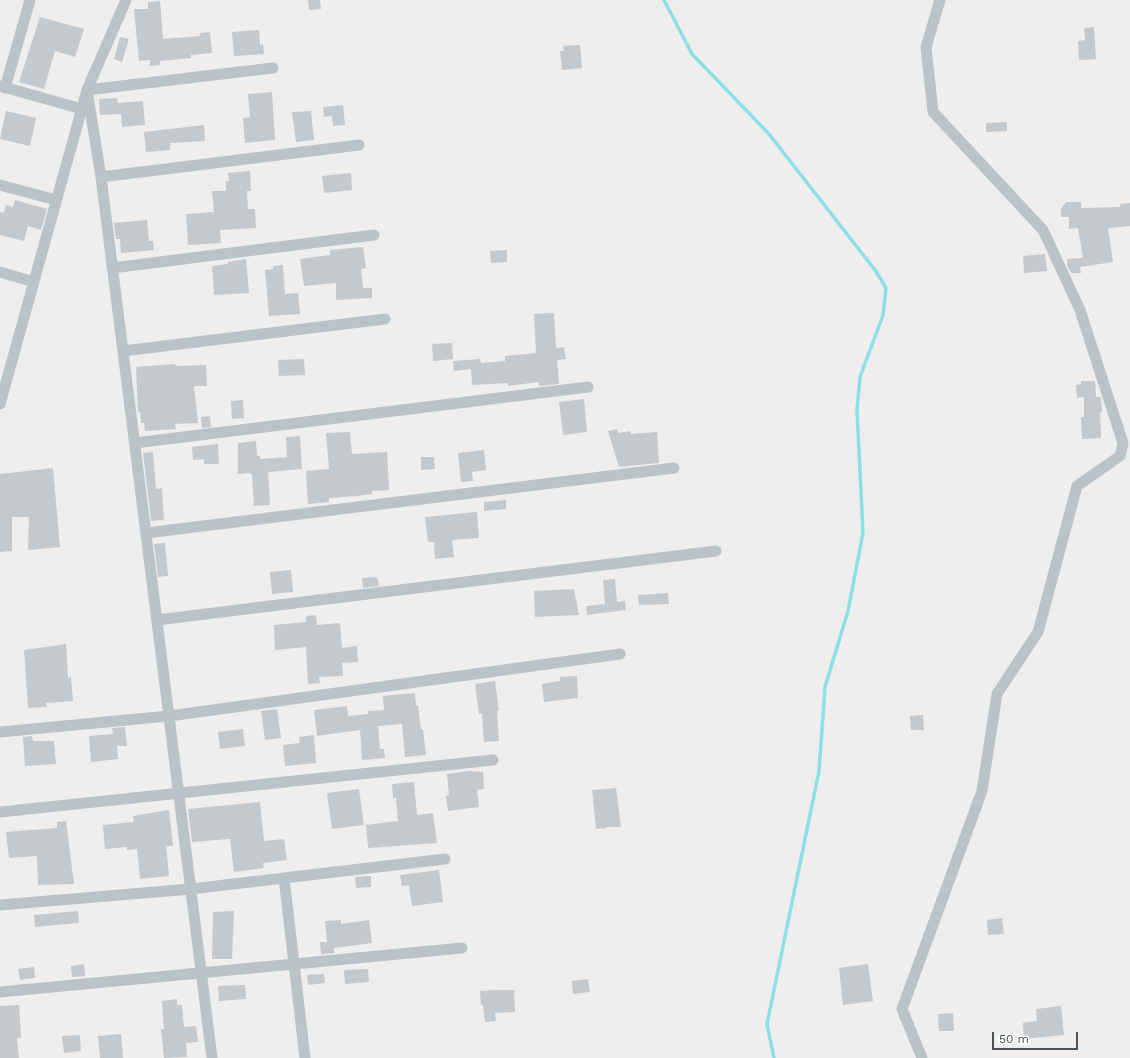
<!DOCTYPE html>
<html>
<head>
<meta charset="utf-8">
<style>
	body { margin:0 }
	#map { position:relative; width:1130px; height:1058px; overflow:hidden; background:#f0eded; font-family:"Work Sans",sans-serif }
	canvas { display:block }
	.scale { position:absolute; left:992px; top:1032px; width:86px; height:18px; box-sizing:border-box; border:2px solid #465359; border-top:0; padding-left:5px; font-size:12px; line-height:14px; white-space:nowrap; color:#465359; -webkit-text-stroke:3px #fff; paint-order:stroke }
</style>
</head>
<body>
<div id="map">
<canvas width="1130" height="1058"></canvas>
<div class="scale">50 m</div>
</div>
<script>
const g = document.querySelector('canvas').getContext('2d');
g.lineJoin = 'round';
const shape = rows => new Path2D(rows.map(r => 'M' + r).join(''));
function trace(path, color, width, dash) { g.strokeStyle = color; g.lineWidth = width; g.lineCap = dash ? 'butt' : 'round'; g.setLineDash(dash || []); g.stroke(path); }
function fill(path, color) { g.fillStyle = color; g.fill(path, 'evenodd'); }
trace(shape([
	[664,0,692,54,769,134,875,270,886,288,883,315,860,377,857,410,863,533,848,611,825,687,819,771,767,1024,774,1058]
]), '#8ce0e7', 3.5);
fill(shape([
	[308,0,320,0,321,9,309,10],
	[160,1,163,39,200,36,200,33,210,32,212,53,191,55,191,58,160,61,160,65,150,66,150,60,139,61,134,9,148,9,148,2],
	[40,17,84,29,75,57,55,51,44,89,19,82],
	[1094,27,1096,59,1079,60,1078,41,1085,40,1084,28],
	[259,30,260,45,263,44,264,54,234,56,232,32],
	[120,37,129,39,122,62,114,59],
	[580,45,582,68,562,70,560,51,564,51,563,46],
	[272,92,275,140,245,143,243,118,250,117,248,94],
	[117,98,118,103,143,101,145,125,122,127,121,114,100,115,99,99],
	[343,105,345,125,333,126,332,116,324,117,323,107],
	[6,111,36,118,30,146,0,139],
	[311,111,314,140,296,142,292,112],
	[1007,122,1007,131,986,132,986,123],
	[204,125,205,141,170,143,170,150,146,152,144,132],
	[250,171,251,191,247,191,248,209,255,209,256,228,220,230,221,243,188,245,186,214,214,212,212,191,226,191,226,181,229,181,228,173],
	[351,173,352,190,324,193,322,176],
	[15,200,47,209,41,230,28,226,24,241,0,235,0,212,4,213,6,205,13,207],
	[1066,202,1081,202,1081,208,1120,207,1120,204,1130,203,1130,226,1108,228,1113,262,1080,267,1081,273,1071,273,1067,265,1067,259,1083,258,1078,228,1069,229,1069,217,1061,217,1061,209],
	[147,220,149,241,153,241,154,250,121,253,120,239,116,239,114,223],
	[363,247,366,268,361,269,363,288,372,288,372,298,336,300,336,283,304,286,300,259,330,255,330,250],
	[507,250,507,262,491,263,490,251],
	[1045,254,1047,271,1024,273,1023,256],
	[246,259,249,293,214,295,212,266,228,264,228,262],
	[283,265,285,294,298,293,300,314,269,316,265,270,273,269,273,266],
	[554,313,556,348,564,347,566,359,557,360,559,384,539,386,539,382,508,386,508,383,472,385,471,369,454,371,453,361,480,359,481,363,505,361,505,356,536,353,534,314],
	[452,343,453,359,433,361,432,344],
	[304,359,305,375,279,376,278,360],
	[175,364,176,366,206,365,207,386,194,386,198,423,175,424,176,429,145,431,144,423,141,423,140,412,138,412,136,367],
	[1081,381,1095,381,1096,397,1101,397,1102,412,1100,412,1101,438,1082,439,1081,417,1084,417,1084,397,1077,398,1076,385,1081,384],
	[584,399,587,432,563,435,559,402],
	[243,400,244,418,232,419,231,401],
	[210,416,211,427,202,428,201,417],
	[617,429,618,433,631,431,631,434,657,432,659,463,619,467,608,431],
	[350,432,352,454,387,452,389,490,372,491,372,494,357,496,329,498,329,502,308,504,306,471,329,469,326,433],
	[300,436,302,469,268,472,270,505,254,506,252,475,250,473,238,474,238,443,256,441,257,456,260,456,260,459,287,457,286,437],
	[218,444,219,464,204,464,204,459,193,460,192,447],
	[484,450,486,470,472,472,473,481,461,482,458,453],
	[153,452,156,489,162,488,164,520,151,521,143,453],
	[421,457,434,457,435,469,421,470],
	[53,468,60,547,28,550,29,517,12,517,12,551,0,552,0,474],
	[506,500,506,509,484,511,484,502],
	[477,512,479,538,452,540,454,557,435,559,434,542,428,542,425,517],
	[165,543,168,576,158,577,154,544],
	[291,570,293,592,272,594,270,572],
	[377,577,379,586,363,588,362,578],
	[615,579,617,602,625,601,626,610,587,615,586,606,605,604,603,580],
	[574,589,579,615,535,617,534,591],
	[668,593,669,604,639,605,638,595],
	[316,615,317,625,340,623,342,648,357,646,358,662,342,663,343,676,319,677,320,683,308,684,306,647,275,650,274,625,306,622,306,616],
	[66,644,68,678,71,677,73,701,46,703,47,707,28,708,24,650],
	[577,676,578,698,544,702,542,684,560,681,560,677],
	[495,681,499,711,497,711,499,741,484,742,482,713,479,714,475,684],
	[415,693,416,705,418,705,421,729,423,729,426,755,405,757,402,724,378,726,380,749,384,749,385,758,362,760,360,730,317,736,314,710,347,706,348,716,368,714,368,711,384,710,383,696],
	[277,709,281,738,265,740,261,711],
	[923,715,924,730,911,730,910,716],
	[125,727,127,746,117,746,118,759,91,762,89,736,113,734,112,728],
	[243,729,245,746,220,749,218,732],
	[314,735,316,763,285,766,283,745,300,743,299,737],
	[32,736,33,741,54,741,56,764,25,766,23,737],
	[468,771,483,772,484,789,477,790,479,807,448,811,446,796,449,795,447,774],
	[414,782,417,815,433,813,437,843,368,848,366,825,398,821,396,798,393,798,392,784],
	[616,788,621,827,606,827,607,828,596,829,592,790],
	[359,789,364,825,332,829,327,793],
	[260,802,264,841,284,839,287,860,263,863,264,868,234,872,230,839,192,842,188,809],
	[169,810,173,846,166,846,169,876,140,879,137,849,127,850,127,847,105,849,103,825,134,822,133,816],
	[66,821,74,884,38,885,37,856,9,858,6,832,57,828,57,822],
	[439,870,443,902,412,906,409,885,402,886,400,875],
	[371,876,371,887,356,888,355,877],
	[78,911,79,923,35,927,34,915],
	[234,911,232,959,212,959,213,912],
	[1002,918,1004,934,988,935,987,920],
	[341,920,341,924,369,920,372,943,334,948,334,953,321,954,320,942,327,942,325,921],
	[84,964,85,976,72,977,71,966],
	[868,964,873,1001,843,1005,839,968],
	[34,967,35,978,20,980,18,969],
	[368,969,369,982,345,984,344,970],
	[324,974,325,983,308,985,307,975],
	[588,979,590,992,573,994,572,981],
	[245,985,246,999,219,1001,218,986],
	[495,990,514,990,515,1012,495,1013,496,1021,485,1022,483,1005,481,1005,480,991],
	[177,999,177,1005,182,1005,184,1027,196,1026,198,1042,186,1043,187,1057,164,1058,161,1029,164,1029,162,1001],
	[19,1005,21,1038,17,1038,19,1058,0,1058,0,1006],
	[1061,1006,1064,1035,1024,1039,1023,1023,1037,1021,1036,1009],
	[953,1013,954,1031,939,1031,938,1014],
	[121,1034,123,1058,100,1058,98,1036],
	[80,1035,81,1051,64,1053,62,1036]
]), '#c4c9cd');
trace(shape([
	[0,86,82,109],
	[5,88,30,0],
	[87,90,101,177,212,1058],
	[87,90,273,68],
	[101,177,359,145],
	[0,185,56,200],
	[112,268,374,235],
	[0,272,34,282],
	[123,351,385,319],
	[0,404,87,90,126,0],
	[135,443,588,387],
	[146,533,674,468],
	[157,620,716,551],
	[0,732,169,716,620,654],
	[0,812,493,760],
	[284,878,305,1058],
	[0,905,191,889,445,859],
	[0,992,462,948],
	[922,1058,902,1009,982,791,997,694,1038,632,1077,486,1120,456,1123,443,1080,310,1043,230,933,112,926,47,940,0]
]), '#b9c4c9', 11);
</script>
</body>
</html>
